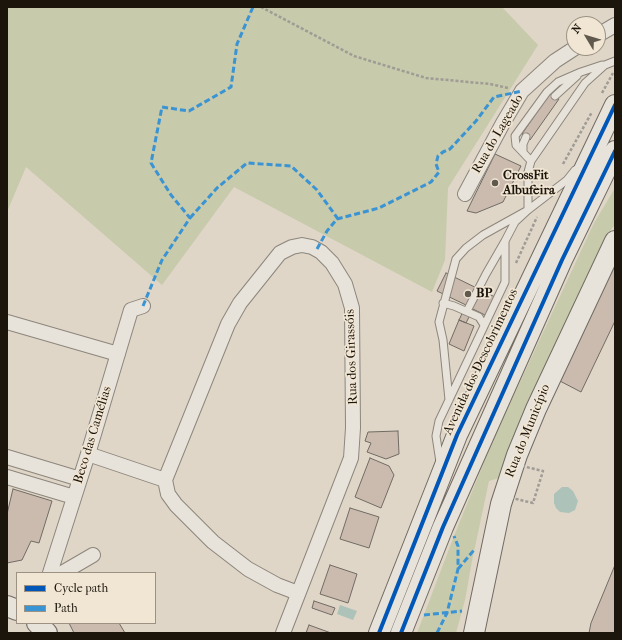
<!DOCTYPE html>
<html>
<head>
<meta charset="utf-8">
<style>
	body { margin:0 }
	#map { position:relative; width:622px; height:640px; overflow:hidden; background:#dfd6c7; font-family:"IM FELL French Canon",serif }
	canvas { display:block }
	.frame { position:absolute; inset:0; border:8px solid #1c150c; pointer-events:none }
	.legend { position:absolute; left:16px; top:572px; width:140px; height:52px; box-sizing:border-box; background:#f1e6d4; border:1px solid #9c9284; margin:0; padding:5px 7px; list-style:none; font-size:12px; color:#1c150c }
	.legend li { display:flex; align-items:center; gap:8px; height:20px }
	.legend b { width:20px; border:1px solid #9c9284 }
	.north { position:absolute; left:566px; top:16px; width:40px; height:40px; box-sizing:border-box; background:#f1e6d4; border:1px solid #9c9284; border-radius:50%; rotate:308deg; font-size:11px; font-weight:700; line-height:16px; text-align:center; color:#1c150c }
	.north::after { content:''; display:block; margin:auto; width:14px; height:18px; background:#60594d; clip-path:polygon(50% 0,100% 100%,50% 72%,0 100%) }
</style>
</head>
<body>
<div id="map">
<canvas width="622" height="640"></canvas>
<div class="frame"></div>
<ul class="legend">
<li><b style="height:5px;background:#0057b8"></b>Cycle path</li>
<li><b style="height:5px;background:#3a93d2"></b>Path</li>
</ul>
<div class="north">N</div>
</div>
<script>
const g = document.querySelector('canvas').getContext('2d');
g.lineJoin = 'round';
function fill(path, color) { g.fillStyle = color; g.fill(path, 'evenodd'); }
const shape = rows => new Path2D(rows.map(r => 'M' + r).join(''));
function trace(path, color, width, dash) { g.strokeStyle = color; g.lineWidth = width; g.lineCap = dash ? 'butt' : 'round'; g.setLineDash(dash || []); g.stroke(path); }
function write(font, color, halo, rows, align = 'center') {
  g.font = font + ' "IM FELL French Canon",serif'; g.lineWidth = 3.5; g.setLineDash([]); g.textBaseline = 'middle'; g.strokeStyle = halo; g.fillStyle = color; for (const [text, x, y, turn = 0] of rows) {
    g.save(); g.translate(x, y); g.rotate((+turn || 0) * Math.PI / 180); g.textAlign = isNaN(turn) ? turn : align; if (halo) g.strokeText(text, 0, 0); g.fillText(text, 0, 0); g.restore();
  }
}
fill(shape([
	[7,7,502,7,538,45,448,188,445,260,432,292,234,187,162,285,26,167,7,212],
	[615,188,615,225,612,228,502,477,489,481,472,561,465,600,456,633,417,633,454,536,493,440,594,223]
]), '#c7caab');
fill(shape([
	[562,487,568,487,573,491,578,501,575,510,569,513,560,512,556,508,554,503,554,494],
	[340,605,357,611,353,620,337,614]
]), '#adc2b8');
const building = shape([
	[550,93,559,99,530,140,522,134,550,93],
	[495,154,521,166,503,202,476,213,467,211,495,154],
	[615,259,615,321,581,392,558,380,615,259],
	[446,273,495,297,487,316,473,309,466,323,459,320,466,305,437,291,446,273],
	[459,320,474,326,464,351,449,344,459,320],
	[398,431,399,454,386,459,367,452,371,443,365,441,368,432,398,431],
	[370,458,389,466,394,475,381,508,355,497,370,458],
	[13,489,52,501,39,543,31,541,22,560,7,563,7,514,13,489],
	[350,508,379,517,369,548,340,539,350,508],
	[330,565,357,574,348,603,320,594,330,565],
	[615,565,615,633,589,633,591,623,615,565],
	[314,601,335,608,332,615,312,608,314,601],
	[69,623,119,623,125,633,74,633,69,623],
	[309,625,331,633,306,633,309,625]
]);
fill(building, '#cbbbaf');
trace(building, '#716b63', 1);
const lane = shape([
	[555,96,577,76],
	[523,152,523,144,526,137],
	[531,161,516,145,515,136,547,92,558,82,581,72,602,65],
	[443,303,454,306,479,317,484,325],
	[467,311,486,274,505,241],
	[449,400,443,340,439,322,456,259,466,248,483,235,528,210,528,172,531,161,585,83,605,65,615,61],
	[440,462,436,436,439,421,505,282,505,241,515,222,528,210,567,180,575,170]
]);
const street = shape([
	[598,35,615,25],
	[465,194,503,123,522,91,555,61,575,48],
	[7,322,118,354],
	[88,454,165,480,168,494,176,505,213,542,248,569,277,585,298,593],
	[7,457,80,479],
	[7,477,74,497],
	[165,480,228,324,240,303,280,253,292,247,302,245,312,247,321,252,332,263,345,284,352,308,353,428,351,458,283,633],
	[50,573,88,454,131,310,143,306],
	[62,573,93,555]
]);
const secondary = shape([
	[7,606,17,610],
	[37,623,47,633],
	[379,633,457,435,615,105],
	[401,633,443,527,562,260,615,151],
	[474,633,501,504,517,455,536,409,615,241]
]);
trace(lane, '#8c867c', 9);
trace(street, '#8c867c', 16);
trace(secondary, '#716b63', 22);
trace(shape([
	[261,7,354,56,426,78,490,84,508,88],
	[602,93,613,73],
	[563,164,592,112],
	[516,263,537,217],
	[522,466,543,471,533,503,512,498,522,466]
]), '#9f9b95', 2.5, [3, 2]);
trace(lane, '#e7e2da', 7);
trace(street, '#e7e2da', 14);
trace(secondary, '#e7e2da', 20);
trace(shape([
	[190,218,217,188,247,163,291,166,317,190,338,219],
	[317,249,327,231,337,219,379,208,431,182,439,172,436,164,438,156,443,152,450,149,476,121,494,97,522,91],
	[143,306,162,260,190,218,171,195,151,163,162,107,189,111,231,87,237,44,253,7],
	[458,569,474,550],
	[424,615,462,611],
	[437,633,447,613,458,569,458,546,454,536]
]), '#3a93d2', 3, [6, 3]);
trace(shape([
	[379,633,457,435,615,105],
	[401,633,443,527,562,260,615,151]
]), '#0057b8', 4);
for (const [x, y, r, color] of [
	[495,183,4,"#60594d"],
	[468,294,4,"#60594d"]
]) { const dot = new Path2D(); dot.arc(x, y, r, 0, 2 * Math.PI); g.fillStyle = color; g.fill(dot); trace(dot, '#f1e6d4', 1.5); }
write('13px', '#1c150c', '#f1e6d4', [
	["Rua do Lageado",498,134,-60],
	["Rua dos Girassóis",352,357,-92],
	["Avenida dos Descobrimentos",481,362,-65],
	["Rua do Município",528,431,-68],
	["Beco das Camélias",93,435,-73]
]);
write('bold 13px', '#1c150c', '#f1e6d4', [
	["CrossFit",503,176],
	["Albufeira",503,191],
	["BP",476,294]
], 'left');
</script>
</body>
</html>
